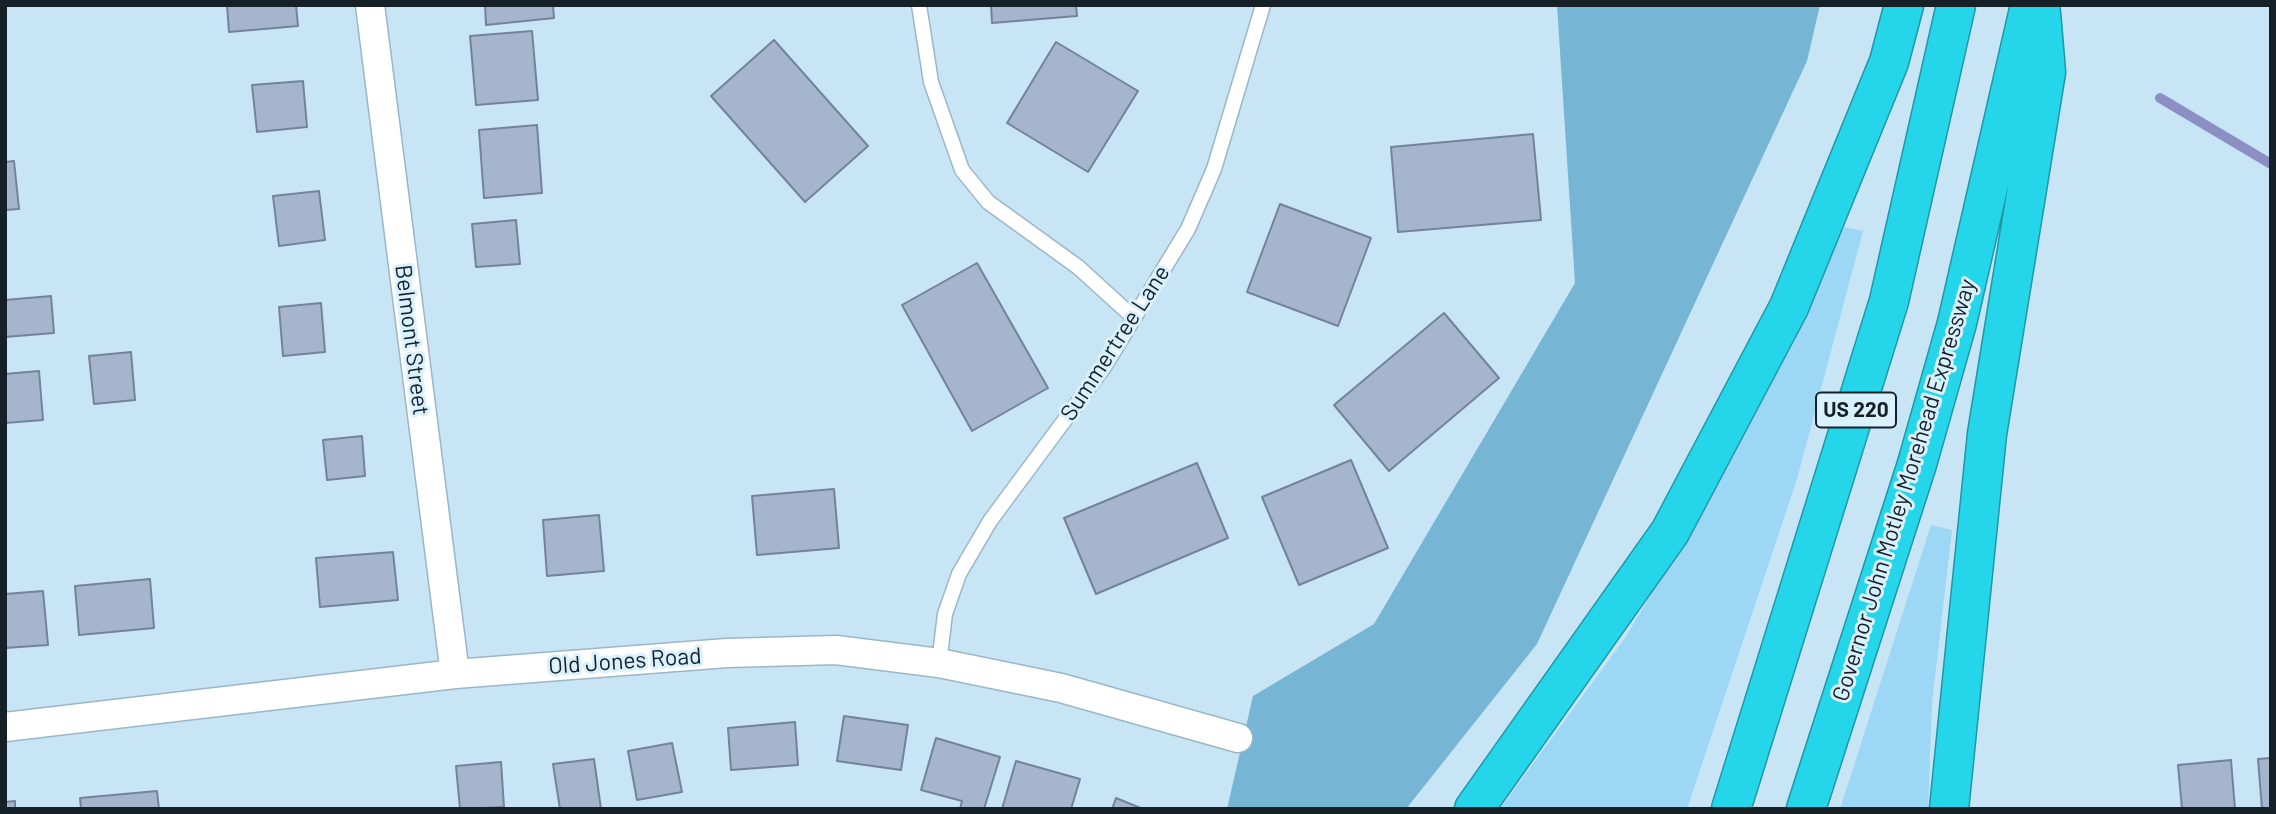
<!DOCTYPE html>
<html>
<head>
<meta charset="utf-8">
<style>
	body { margin:0 }
	#map { position:relative; width:2276px; height:814px; overflow:hidden; background:#c7e5f5; font-family:Barlow,sans-serif }
	canvas { display:block }
	.frame { position:absolute; inset:0; border:7px solid #162127; pointer-events:none }
</style>
</head>
<body>
<div id="map">
<canvas width="2276" height="814"></canvas>
<div class="frame"></div>
</div>
<script>
const g = document.querySelector('canvas').getContext('2d');
g.lineJoin = 'round';
function fill(path, color) { g.fillStyle = color; g.fill(path, 'evenodd'); }
const shape = rows => new Path2D(rows.map(r => 'M' + r).join(''));
function trace(path, color, width, dash) { g.strokeStyle = color; g.lineWidth = width; g.lineCap = dash ? 'butt' : 'round'; g.setLineDash(dash || []); g.stroke(path); }
function write(font, color, halo, rows, align = 'center') {
  g.font = font + ' Barlow,sans-serif'; g.lineWidth = 6; g.setLineDash([]); g.textBaseline = 'middle'; g.strokeStyle = halo; g.fillStyle = color; for (const [text, x, y, turn = 0] of rows) {
    g.save(); g.translate(x, y); g.rotate((+turn || 0) * Math.PI / 180); g.textAlign = isNaN(turn) ? turn : align; if (halo) g.strokeText(text, 0, 0); g.fillText(text, 0, 0); g.restore();
  }
}
fill(shape([
	[1844,227,1863,231,1797,479,1687,809,1500,809,1625,638,1731,460],
	[1931,525,1952,530,1932,703,1928,809,1840,809]
]), '#9dd7f6');
fill(shape([
	[1557,5,1820,5,1807,61,1537,644,1406,809,1227,809,1253,696,1374,624,1575,283]
]), '#77b5d4');
trace(shape([
	[2160,98,2271,164]
]), '#8b8fc4', 10);
const building = shape([
	[227,5,296,5,298,26,229,32,227,5],
	[485,5,553,5,554,18,486,25,485,5],
	[991,5,1076,5,1077,16,992,23,991,5],
	[532,31,538,100,476,105,470,36,532,31],
	[774,40,868,146,805,202,711,96,774,40],
	[1056,42,1138,91,1088,172,1007,123,1056,42],
	[303,81,307,127,257,132,252,85,303,81],
	[537,125,542,193,484,198,479,130,537,125],
	[1533,134,1541,220,1398,232,1391,147,1533,134],
	[14,161,19,209,5,210,5,162,14,161],
	[319,191,325,240,279,246,273,196,319,191],
	[1280,204,1371,238,1338,326,1247,292,1280,204],
	[516,220,520,264,476,267,472,224,516,220],
	[977,263,1048,388,972,431,902,305,977,263],
	[51,296,54,333,5,337,5,300,51,296],
	[321,303,325,352,283,356,279,307,321,303],
	[1444,313,1499,378,1389,471,1334,405,1444,313],
	[131,352,135,400,94,404,89,356,131,352],
	[39,371,43,420,5,423,5,374,39,371],
	[362,436,365,476,327,480,323,440,362,436],
	[1351,460,1388,548,1299,585,1262,497,1351,460],
	[1197,463,1228,538,1096,594,1064,518,1197,463],
	[834,489,839,548,757,555,752,496,834,489],
	[599,515,604,571,547,576,543,520,599,515],
	[393,552,398,600,320,607,316,558,393,552],
	[150,579,154,628,79,635,75,586,150,579],
	[43,591,48,645,5,648,5,594,43,591],
	[844,716,908,725,901,770,837,761,844,716],
	[795,722,798,765,731,770,728,728,795,722],
	[936,738,1000,757,984,809,960,809,962,801,921,790,936,738],
	[672,743,682,792,637,800,628,751,672,743],
	[2271,758,2271,809,2262,809,2258,759,2271,758],
	[594,759,601,809,560,809,553,764,594,759],
	[2231,760,2235,809,2182,809,2178,765,2231,760],
	[1016,761,1080,779,1071,809,1002,809,1016,761],
	[501,762,504,807,460,809,456,766,501,762],
	[157,791,159,809,81,809,80,798,157,791],
	[1116,798,1143,809,1112,809,1116,798],
	[15,801,15,809,5,809,5,802,15,801]
]);
fill(building, '#a4b5cd');
trace(building, '#738399', 2);
const service = shape([
	[919,5,931,82,962,170,988,202,1078,267,1133,317],
	[939,663,945,614,959,574,990,521,1104,367,1188,229,1214,169,1263,5]
]);
const minor = shape([
	[370,5,455,674],
	[5,727,455,674,727,653,836,650,939,663,1061,688,1238,738]
]);
const motorway = shape([
	[1474,809,1670,532,1789,307,1889,62,1904,5],
	[1731,809,1889,301,1956,5],
	[1806,809,1917,464,1957,323,2030,5],
	[1949,809,1987,434,2046,72,2041,13]
]);
trace(service, '#9bb7c7', 17);
trace(minor, '#9bb7c7', 31);
trace(motorway, '#2096a6', 41);
trace(service, '#fff', 14);
trace(minor, '#fff', 28);
trace(motorway, '#25d5ea', 38);
for (const [x, y, w] of [
	[1856,410,80]
]) { const box = new Path2D(); box.roundRect(x - w / 2, y - 17.5, w, 35, 5); g.fillStyle = '#d9f1fe'; g.fill(box); trace(box, '#162127', 2); }
write('bold 21px', '#162127', null, [
	["US 220",1856,410]
]);
write('23px', '#162127', '#d9f1fe', [
	["Belmont Street",412,340,83],
	["Summertree Lane",1115,343,-57],
	["Governor John Motley Morehead Expressway",1904,490,-73],
	["Old Jones Road",625,661,-4]
]);
</script>
</body>
</html>
